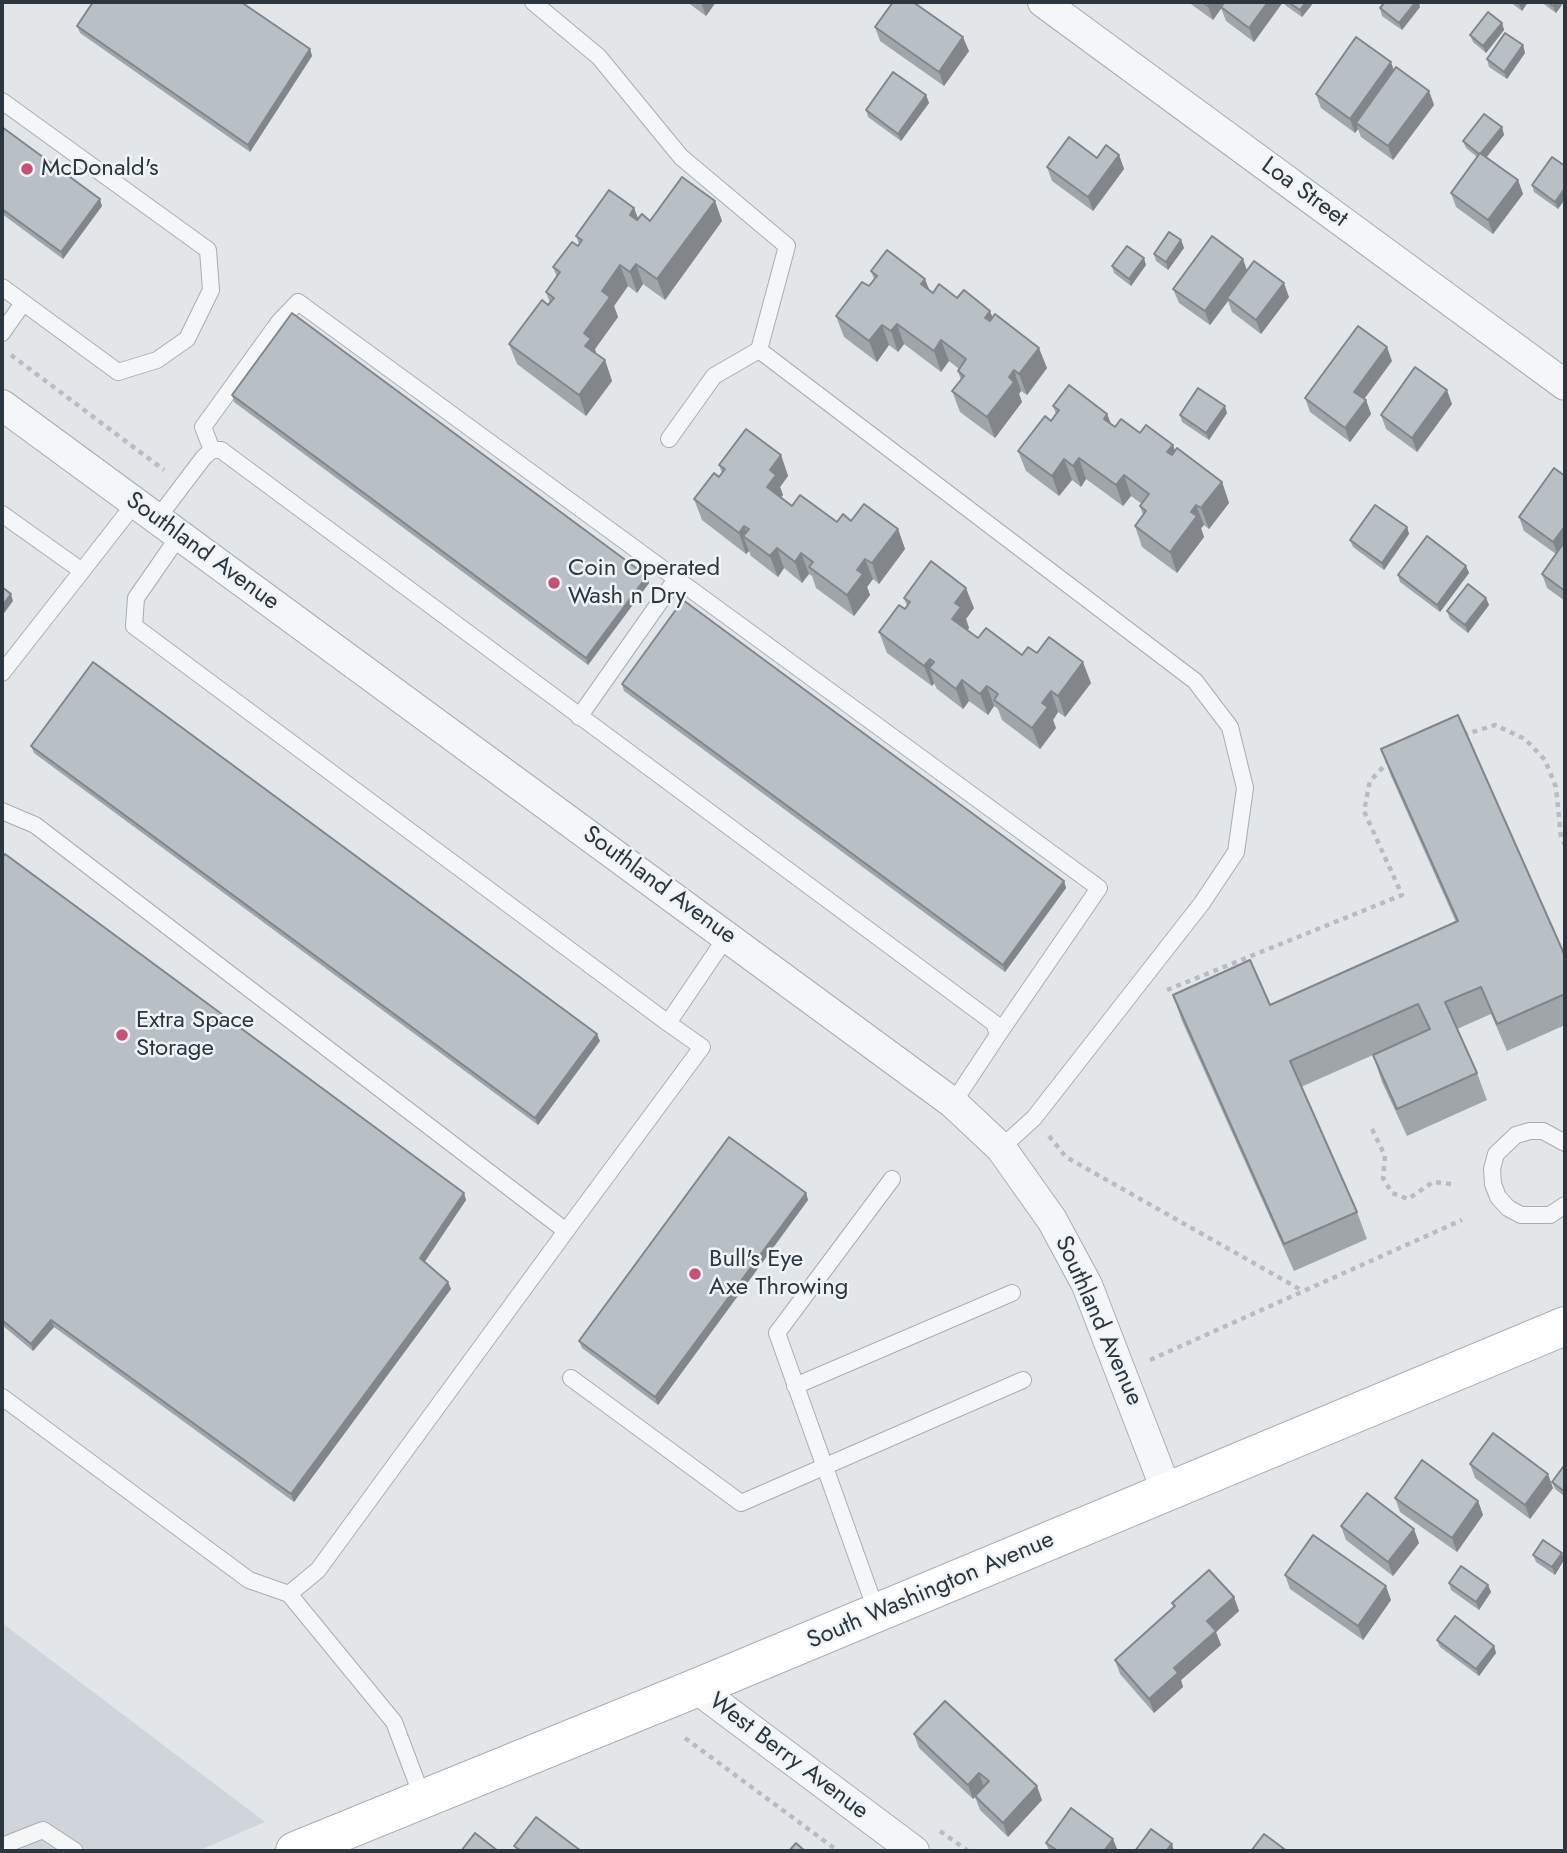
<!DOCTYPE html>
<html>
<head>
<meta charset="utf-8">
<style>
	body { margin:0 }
	#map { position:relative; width:1567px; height:1853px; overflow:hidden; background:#e2e6e9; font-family:Jost,sans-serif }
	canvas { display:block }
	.frame { position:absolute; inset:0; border:4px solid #2b363f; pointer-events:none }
</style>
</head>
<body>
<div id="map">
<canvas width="1567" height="1853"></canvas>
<div class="frame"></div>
</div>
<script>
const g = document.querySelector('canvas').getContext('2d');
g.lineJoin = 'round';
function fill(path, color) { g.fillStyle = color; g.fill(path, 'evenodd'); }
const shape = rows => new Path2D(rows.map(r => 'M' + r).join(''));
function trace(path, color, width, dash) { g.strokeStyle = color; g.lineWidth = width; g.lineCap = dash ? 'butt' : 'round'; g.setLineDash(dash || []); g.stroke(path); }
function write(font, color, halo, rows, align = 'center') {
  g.font = font + ' Jost,sans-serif'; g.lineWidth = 5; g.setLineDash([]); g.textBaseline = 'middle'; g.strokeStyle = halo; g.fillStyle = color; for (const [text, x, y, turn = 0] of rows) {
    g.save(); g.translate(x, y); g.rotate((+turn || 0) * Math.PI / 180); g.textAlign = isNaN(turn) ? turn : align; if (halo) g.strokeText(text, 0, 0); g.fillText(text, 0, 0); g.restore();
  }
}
fill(shape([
	[2,1623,265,1822,198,1851,2,1851]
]), '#d0d5db');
const lane = shape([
	[533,2,599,57,681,157,787,246,759,350,714,376,669,439],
	[2,101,208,250,211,290,187,339,157,360,118,372,2,287],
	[2,333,23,303],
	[759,350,1195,681,1230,727,1245,788,1236,852,1202,903,1034,1118,1001,1148],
	[212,450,203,427,279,322,298,302,1099,888,998,1035],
	[2,514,82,571,135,503],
	[157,519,204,457,212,450,221,450,994,1023,998,1035,953,1103],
	[179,536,136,598,134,626,668,1023,727,936],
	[2,673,82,571],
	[579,717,676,579],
	[2,811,35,825,566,1231,318,1570,289,1594,249,1580,2,1397],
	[1565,1143,1543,1131,1530,1131,1516,1135,1496,1154,1492,1169,1493,1184,1498,1197,1508,1208,1521,1215,1550,1215,1565,1205],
	[566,1231,702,1047,668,1023],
	[571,1378,741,1503,1023,1380],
	[795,1386,1012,1293],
	[289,1594,394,1722,423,1799],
	[877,1613,777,1333,892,1179],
	[2,1846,43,1830,75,1851]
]);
const street = shape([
	[1043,2,1565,385],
	[2,405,953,1103,1001,1148,1052,1220,1087,1285,1167,1492],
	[696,1688,914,1851]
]);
const secondary = shape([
	[295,1851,696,1688,1565,1326]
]);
trace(lane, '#a7aeb3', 18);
trace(street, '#a7aeb3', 32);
trace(secondary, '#a7aeb3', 40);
trace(shape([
	[11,355,164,470],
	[1463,735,1495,725,1525,739,1545,760,1556,787,1561,838,1565,845],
	[1167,990,1402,895,1364,811,1370,781,1389,761],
	[1372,1129,1385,1156,1383,1178,1392,1193,1408,1199,1433,1182,1452,1184],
	[1049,1136,1066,1157,1303,1291],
	[1150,1360,1462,1220],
	[685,1738,838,1851],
	[940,1831,968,1851]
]), '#b8bcc0', 4.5, [5, 5]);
trace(lane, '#f4f6f8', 16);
trace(street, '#f4f6f8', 30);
trace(secondary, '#fff', 38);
fill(shape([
	[687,2,716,2,706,16],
	[1188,2,1283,2,1254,42,1226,21,1221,8,1213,20],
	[1284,2,1314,2,1302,17,1285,5],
	[1510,2,1528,2,1522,11],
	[1541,2,1564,2,1556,13],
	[1420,7,1402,30,1382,16,1380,8],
	[1502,23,1504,30,1486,53,1473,42,1470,35],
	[77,26,310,49,312,56,250,152,80,33],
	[875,27,969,51,944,86,880,41],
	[1523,45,1525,53,1507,79,1489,67,1487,59],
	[1394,70,1429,91,1434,105,1393,160,1361,137,1358,129,1355,133,1321,108,1316,94],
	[926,95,929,103,901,141,868,117,866,110],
	[2,127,102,206,63,259,2,214],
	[1502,127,1504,135,1487,157,1518,180,1523,194,1493,234,1456,207,1451,193,1477,157,1466,148,1463,141],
	[1119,155,1124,169,1093,211,1052,181,1047,167,1097,158],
	[1565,166,1565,199,1558,209,1534,192,1532,185],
	[715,201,722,221,665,300,643,284,637,293,628,286,614,306,618,317,595,349,596,354,605,360,612,381,586,416,517,364,509,344,550,303,546,292,557,277,553,267,579,244,576,236,634,208,638,219,650,221],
	[1181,240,1184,248,1168,270,1156,261,1154,254],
	[1146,265,1131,286,1114,273,1112,266],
	[1247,270,1289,297,1261,334,1232,312,1228,301,1210,325,1179,303,1173,289],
	[871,271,929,290,933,293,957,298,993,316,1047,368,1027,395,1021,391,1019,394,1022,402,995,438,960,412,952,391,961,380,958,371,959,369,949,361,941,372,904,344,898,352,889,345,877,362,844,337,836,316,869,286,874,279],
	[1392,361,1364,399,1366,400,1371,414,1350,442,1310,412,1305,398],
	[232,395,647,576,649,583,588,665,234,402],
	[1452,404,1417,452,1386,429,1381,415],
	[1053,406,1107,414,1111,424,1115,427,1140,433,1173,445,1175,451,1222,482,1229,503,1209,529,1204,525,1201,528,1204,537,1177,573,1142,547,1135,526,1143,515,1140,506,1142,504,1131,496,1123,506,1086,479,1081,487,1072,480,1059,496,1026,471,1018,451,1051,421,1056,414],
	[1227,413,1209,440,1182,422,1180,415],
	[781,455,788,476,780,487,783,495,781,498,792,506,837,522,851,521,898,529,905,549,879,584,873,579,867,587,870,595,854,616,816,588,812,576,809,574,802,583,784,568,778,577,751,556,749,551,746,554,702,520,694,499,722,473,719,465],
	[1565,476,1565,601,1547,588,1542,574,1556,554,1524,531,1519,517],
	[1407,527,1409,534,1384,570,1353,547,1350,540],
	[1466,566,1469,573,1440,612,1400,582,1398,575],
	[904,598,974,608,966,619,969,628,967,630,978,638,1022,655,1037,653,1091,683,1065,717,1058,712,1053,720,1056,728,1040,749,1002,720,998,709,994,706,988,715,969,701,963,709,937,689,934,683,932,686,887,653,879,632,907,606],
	[1486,598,1489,605,1468,633,1450,619,1447,611],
	[622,684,1064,881,1066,888,1005,972,624,691],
	[31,746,600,1041,538,1125,34,753],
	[1381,749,1565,956,1565,1025,1507,1051,1491,1014,1457,1029,1477,1073,1487,1100,1407,1136,1382,1082,1373,1055,1301,1087,1357,1212,1367,1239,1294,1271,1182,1021,1173,995,1270,1005,1456,922,1391,776],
	[2,858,466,1200,424,1262,448,1282,451,1289,294,1502,54,1327,33,1351,2,1325],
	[806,1193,808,1200,658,1405,582,1348,579,1341],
	[1470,1464,1553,1488,1530,1519,1475,1478],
	[1565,1468,1565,1497,1555,1489,1552,1482],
	[1395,1498,1478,1501,1483,1515,1457,1552,1400,1512],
	[1341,1526,1419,1543,1393,1576,1346,1540],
	[1533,1555,1564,1560,1555,1575,1536,1562],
	[1285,1575,1391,1600,1363,1640,1290,1589],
	[1449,1583,1488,1585,1491,1592,1479,1610,1451,1590],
	[1234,1597,1239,1611,1216,1632,1221,1645,1181,1680,1183,1687,1154,1713,1120,1674,1115,1660,1174,1608,1172,1603],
	[1437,1640,1494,1646,1496,1653,1479,1676,1440,1647],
	[914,1734,1042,1800,1008,1837,980,1810,975,1797,973,1799,919,1748],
	[1046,1843,1118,1851,1049,1851]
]), '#9fa5a9');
fill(shape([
	[701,2,716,2,706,16],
	[1211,2,1226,2,1213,20,1208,6],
	[1268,2,1283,2,1254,42,1249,28],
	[1306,2,1314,2,1302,17,1300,10],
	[1416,2,1419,2,1420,7,1402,30,1399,23],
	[1521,2,1528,2,1522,11,1519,4],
	[1556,2,1564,2,1556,13,1553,6],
	[1502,23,1504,30,1486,53,1483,46],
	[963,37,969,51,944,86,939,72],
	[1523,45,1525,53,1507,79,1504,72],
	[310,49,312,56,250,152,248,145],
	[1391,62,1396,76,1356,123,1358,129,1355,133,1350,119],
	[1429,91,1434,105,1393,160,1388,146],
	[926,95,929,103,901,141,898,134],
	[1502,127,1504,135,1483,161,1481,154],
	[1119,155,1124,169,1093,211,1088,197],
	[1518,180,1523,194,1493,234,1488,220],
	[1565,188,1565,199,1558,209,1555,202],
	[100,199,102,206,63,259,61,252],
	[715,201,722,221,665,300,657,279],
	[634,208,642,229,630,215],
	[1181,240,1184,248,1168,270,1166,262],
	[1144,258,1146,265,1131,286,1129,279],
	[1243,259,1248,273,1227,298,1228,301,1210,325,1205,311],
	[636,264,643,284,637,293,630,272],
	[620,265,628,286,614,306,618,317,595,349,598,360,585,346,584,333,602,291],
	[925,279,933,299,921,284],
	[1284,283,1289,297,1261,334,1256,320],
	[990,311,998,331,985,318],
	[897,324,904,344,898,352,891,331],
	[882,325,889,345,877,362,869,341],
	[941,340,949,361,941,372,934,351],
	[1387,347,1392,361,1359,406,1354,392],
	[1039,348,1047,368,1027,395,1019,374],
	[605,360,612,381,586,416,579,395],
	[1014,370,1021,391,1019,394,1022,402,995,438,987,417,1009,377],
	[1447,390,1452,404,1417,452,1412,438],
	[1366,400,1371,414,1350,442,1345,428],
	[1225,406,1227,413,1209,440,1206,433],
	[1107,414,1115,434,1104,419],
	[1173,445,1180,466,1167,452],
	[781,455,788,476,780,487,783,495,774,507,767,487,770,470],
	[1079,458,1086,479,1081,487,1073,466],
	[1064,459,1072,480,1059,496,1052,476],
	[1124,475,1131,496,1123,506,1116,485],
	[1222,482,1229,503,1209,529,1201,508],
	[1196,505,1204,525,1201,528,1204,537,1177,573,1170,552,1191,512],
	[744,526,750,540,743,536,749,551,746,554,739,533],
	[1565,526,1565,547,1558,556,1553,542],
	[1407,527,1409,534,1384,570,1382,563],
	[898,529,905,549,879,584,872,563],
	[777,548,784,568,778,577,770,556],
	[801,553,809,574,802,583,795,562],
	[865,559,873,579,867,587,870,595,854,616,847,595,857,570],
	[1466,566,1469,573,1440,612,1437,605],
	[647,576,649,583,588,665,586,658],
	[966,588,974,608,966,619,969,628,960,640,952,619,955,603],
	[11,594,13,601,2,616,2,606],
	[1486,598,1489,605,1468,633,1465,625],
	[930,659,935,673,929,668,934,683,932,686,924,666],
	[1083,662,1091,683,1065,717,1058,696],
	[962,680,969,701,963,709,956,689],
	[987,686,994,706,988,715,980,694],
	[1051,691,1058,712,1053,720,1056,728,1040,749,1032,728,1042,703],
	[1064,881,1066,888,1005,972,1003,965],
	[597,1034,600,1041,538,1125,535,1118],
	[464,1193,466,1200,422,1266,420,1258],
	[806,1193,808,1200,658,1405,655,1397],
	[448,1282,451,1289,294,1502,291,1494],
	[51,1320,54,1327,33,1351,31,1344],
	[1548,1474,1553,1488,1530,1519,1525,1505],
	[1478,1501,1483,1515,1457,1552,1452,1538],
	[1414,1529,1419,1543,1393,1576,1388,1562],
	[1562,1553,1564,1560,1555,1575,1552,1567],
	[1488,1585,1491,1592,1479,1610,1476,1602],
	[1386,1586,1391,1600,1363,1640,1358,1626],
	[1234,1597,1239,1611,1216,1632,1221,1645,1181,1680,1183,1687,1154,1713,1149,1699,1174,1668,1207,1621],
	[1494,1646,1496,1653,1479,1676,1476,1669],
	[979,1773,984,1787,973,1799,968,1785],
	[1037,1786,1042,1800,1008,1837,1003,1823],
	[1113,1839,1118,1851,1104,1851],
	[1172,1844,1174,1851,1166,1851]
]), '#82868a');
const building = shape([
	[93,2,241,2,310,49,248,145,77,26,93,2],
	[893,2,913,2,963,37,939,72,875,27,893,2],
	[1202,2,1211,2,1208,6,1202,2],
	[1225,2,1268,2,1249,28,1221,7,1225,2],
	[1288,2,1306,2,1300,10,1288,2],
	[1385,2,1416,2,1399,23,1380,8,1385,2],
	[1548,2,1556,2,1553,6,1548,2],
	[1488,12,1502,23,1483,46,1470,35,1488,12],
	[1505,33,1523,45,1504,72,1487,59,1505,33],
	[1356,37,1391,62,1350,119,1316,94,1356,37],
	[1396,67,1429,91,1388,146,1356,123,1396,67],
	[893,72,926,95,898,134,866,110,893,72],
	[1484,114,1502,127,1481,153,1480,153,1479,154,1463,141,1484,114],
	[2,127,100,199,61,252,2,209,2,127],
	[1069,137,1097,158,1106,145,1119,155,1088,197,1047,167,1069,137],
	[1480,153,1518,180,1488,220,1451,193,1480,153],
	[1552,157,1565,166,1565,188,1555,202,1532,185,1552,157],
	[682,177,715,201,657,279,636,264,630,272,620,265,602,291,610,297,584,333,591,339,585,346,605,360,579,395,509,344,542,300,548,305,554,298,546,292,560,272,553,267,572,242,578,246,582,240,576,236,609,190,634,208,630,215,637,220,642,214,650,221,682,177],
	[1169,232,1181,240,1166,262,1154,254,1169,232],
	[1212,236,1243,259,1205,311,1173,289,1212,236],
	[1127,246,1144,258,1129,279,1112,266,1127,246],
	[887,250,925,279,921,284,933,293,939,284,957,298,964,290,990,311,985,318,990,321,995,314,1039,348,1019,374,1014,370,1009,377,1014,382,987,417,952,391,964,376,958,371,966,359,941,340,934,351,897,324,891,331,882,325,869,341,836,316,862,282,869,286,877,276,871,271,887,250],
	[1254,261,1284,283,1256,320,1227,298,1254,261],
	[292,313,647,576,586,658,232,395,292,313],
	[1358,326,1387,347,1354,392,1366,400,1345,428,1305,398,1358,326],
	[1415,367,1447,390,1412,438,1381,415,1415,367],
	[1069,385,1107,414,1104,419,1115,427,1121,419,1140,433,1146,425,1173,445,1167,452,1172,455,1177,448,1222,482,1201,508,1196,505,1191,512,1197,516,1170,552,1135,526,1146,511,1140,506,1149,494,1124,475,1116,485,1079,458,1073,466,1064,459,1052,476,1018,451,1045,416,1051,421,1059,410,1053,406,1069,385],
	[1198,388,1225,406,1206,433,1180,415,1198,388],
	[746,429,781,455,770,470,776,475,767,487,792,506,800,495,837,522,843,514,851,521,864,504,898,529,872,563,865,559,857,570,863,574,847,595,809,567,813,562,801,553,795,562,777,548,770,556,743,536,749,529,744,526,739,533,694,499,714,473,719,477,725,469,719,465,746,429],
	[1554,468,1565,476,1565,526,1553,542,1519,517,1554,468],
	[1375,505,1407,527,1382,563,1350,540,1375,505],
	[1427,536,1466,566,1437,605,1398,575,1427,536],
	[1565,541,1565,591,1542,574,1565,541],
	[931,561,966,588,955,603,961,607,952,619,978,638,986,628,1022,655,1028,647,1037,653,1049,637,1083,662,1058,696,1051,691,1042,703,1048,707,1032,728,994,700,998,694,987,686,980,694,962,680,956,689,929,668,934,662,930,659,924,666,879,632,899,605,905,609,910,602,904,598,931,561],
	[1468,584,1486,598,1465,625,1447,611,1468,584],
	[2,587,11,594,2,606,2,587],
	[683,600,1064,881,1003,965,622,684,683,600],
	[93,662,597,1034,535,1118,31,746,93,662],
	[1458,715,1565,956,1565,994,1497,1024,1481,987,1445,1002,1477,1073,1397,1109,1373,1055,1430,1029,1418,1004,1290,1061,1357,1212,1284,1244,1173,995,1250,960,1270,1005,1458,921,1381,749,1458,715],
	[5,854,464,1193,420,1258,448,1282,291,1494,51,1320,31,1344,2,1320,2,858,5,854],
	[729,1137,806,1193,655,1397,579,1341,729,1137],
	[1493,1433,1548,1474,1525,1505,1470,1464,1493,1433],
	[1422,1460,1478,1501,1452,1538,1395,1498,1422,1460],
	[1563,1467,1565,1468,1565,1492,1552,1482,1563,1467],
	[1367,1493,1414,1529,1388,1562,1341,1526,1367,1493],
	[1313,1535,1386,1586,1358,1626,1285,1575,1313,1535],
	[1543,1540,1562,1553,1552,1567,1533,1555,1543,1540],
	[1461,1566,1488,1585,1476,1602,1449,1583,1461,1566],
	[1209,1570,1234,1597,1207,1621,1216,1631,1174,1668,1178,1673,1149,1699,1115,1660,1175,1606,1172,1603,1209,1570],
	[1455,1616,1494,1646,1476,1669,1437,1640,1455,1616],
	[945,1701,1037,1786,1003,1823,975,1796,989,1781,979,1773,968,1785,914,1734,945,1701],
	[1071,1808,1113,1839,1104,1851,1058,1851,1046,1843,1071,1808],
	[536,1817,581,1851,521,1851,514,1846,536,1817],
	[1151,1829,1172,1844,1166,1851,1135,1851,1151,1829],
	[475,1833,498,1851,461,1851,475,1833],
	[1264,1834,1287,1851,1251,1851,1264,1834],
	[796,1843,805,1851,789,1851,796,1843]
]);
fill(building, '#b9c0c5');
trace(building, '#82868a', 2);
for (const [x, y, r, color] of [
	[27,169,7,"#c35276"],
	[554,583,7,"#c35276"],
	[122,1035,7,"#c35276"],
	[695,1274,7,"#c35276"]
]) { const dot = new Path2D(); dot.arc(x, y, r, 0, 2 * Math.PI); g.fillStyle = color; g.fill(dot); trace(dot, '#f1f4f7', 2.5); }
write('24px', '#2b363f', '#f1f4f7', [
	["McDonald's",41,169],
	["Coin Operated",568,569],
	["Wash n Dry",568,597],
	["Extra Space",136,1021],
	["Storage",136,1049],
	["Bull's Eye",709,1260],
	["Axe Throwing",709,1288]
], 'left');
write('24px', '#2b363f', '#f1f4f7', [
	["Loa Street",1304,193,36],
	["Southland Avenue",202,552,36],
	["Southland Avenue",659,886,36],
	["Southland Avenue",1098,1321,66],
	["South Washington Avenue",931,1591,-23],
	["West Berry Avenue",788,1757,37]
]);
</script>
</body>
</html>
